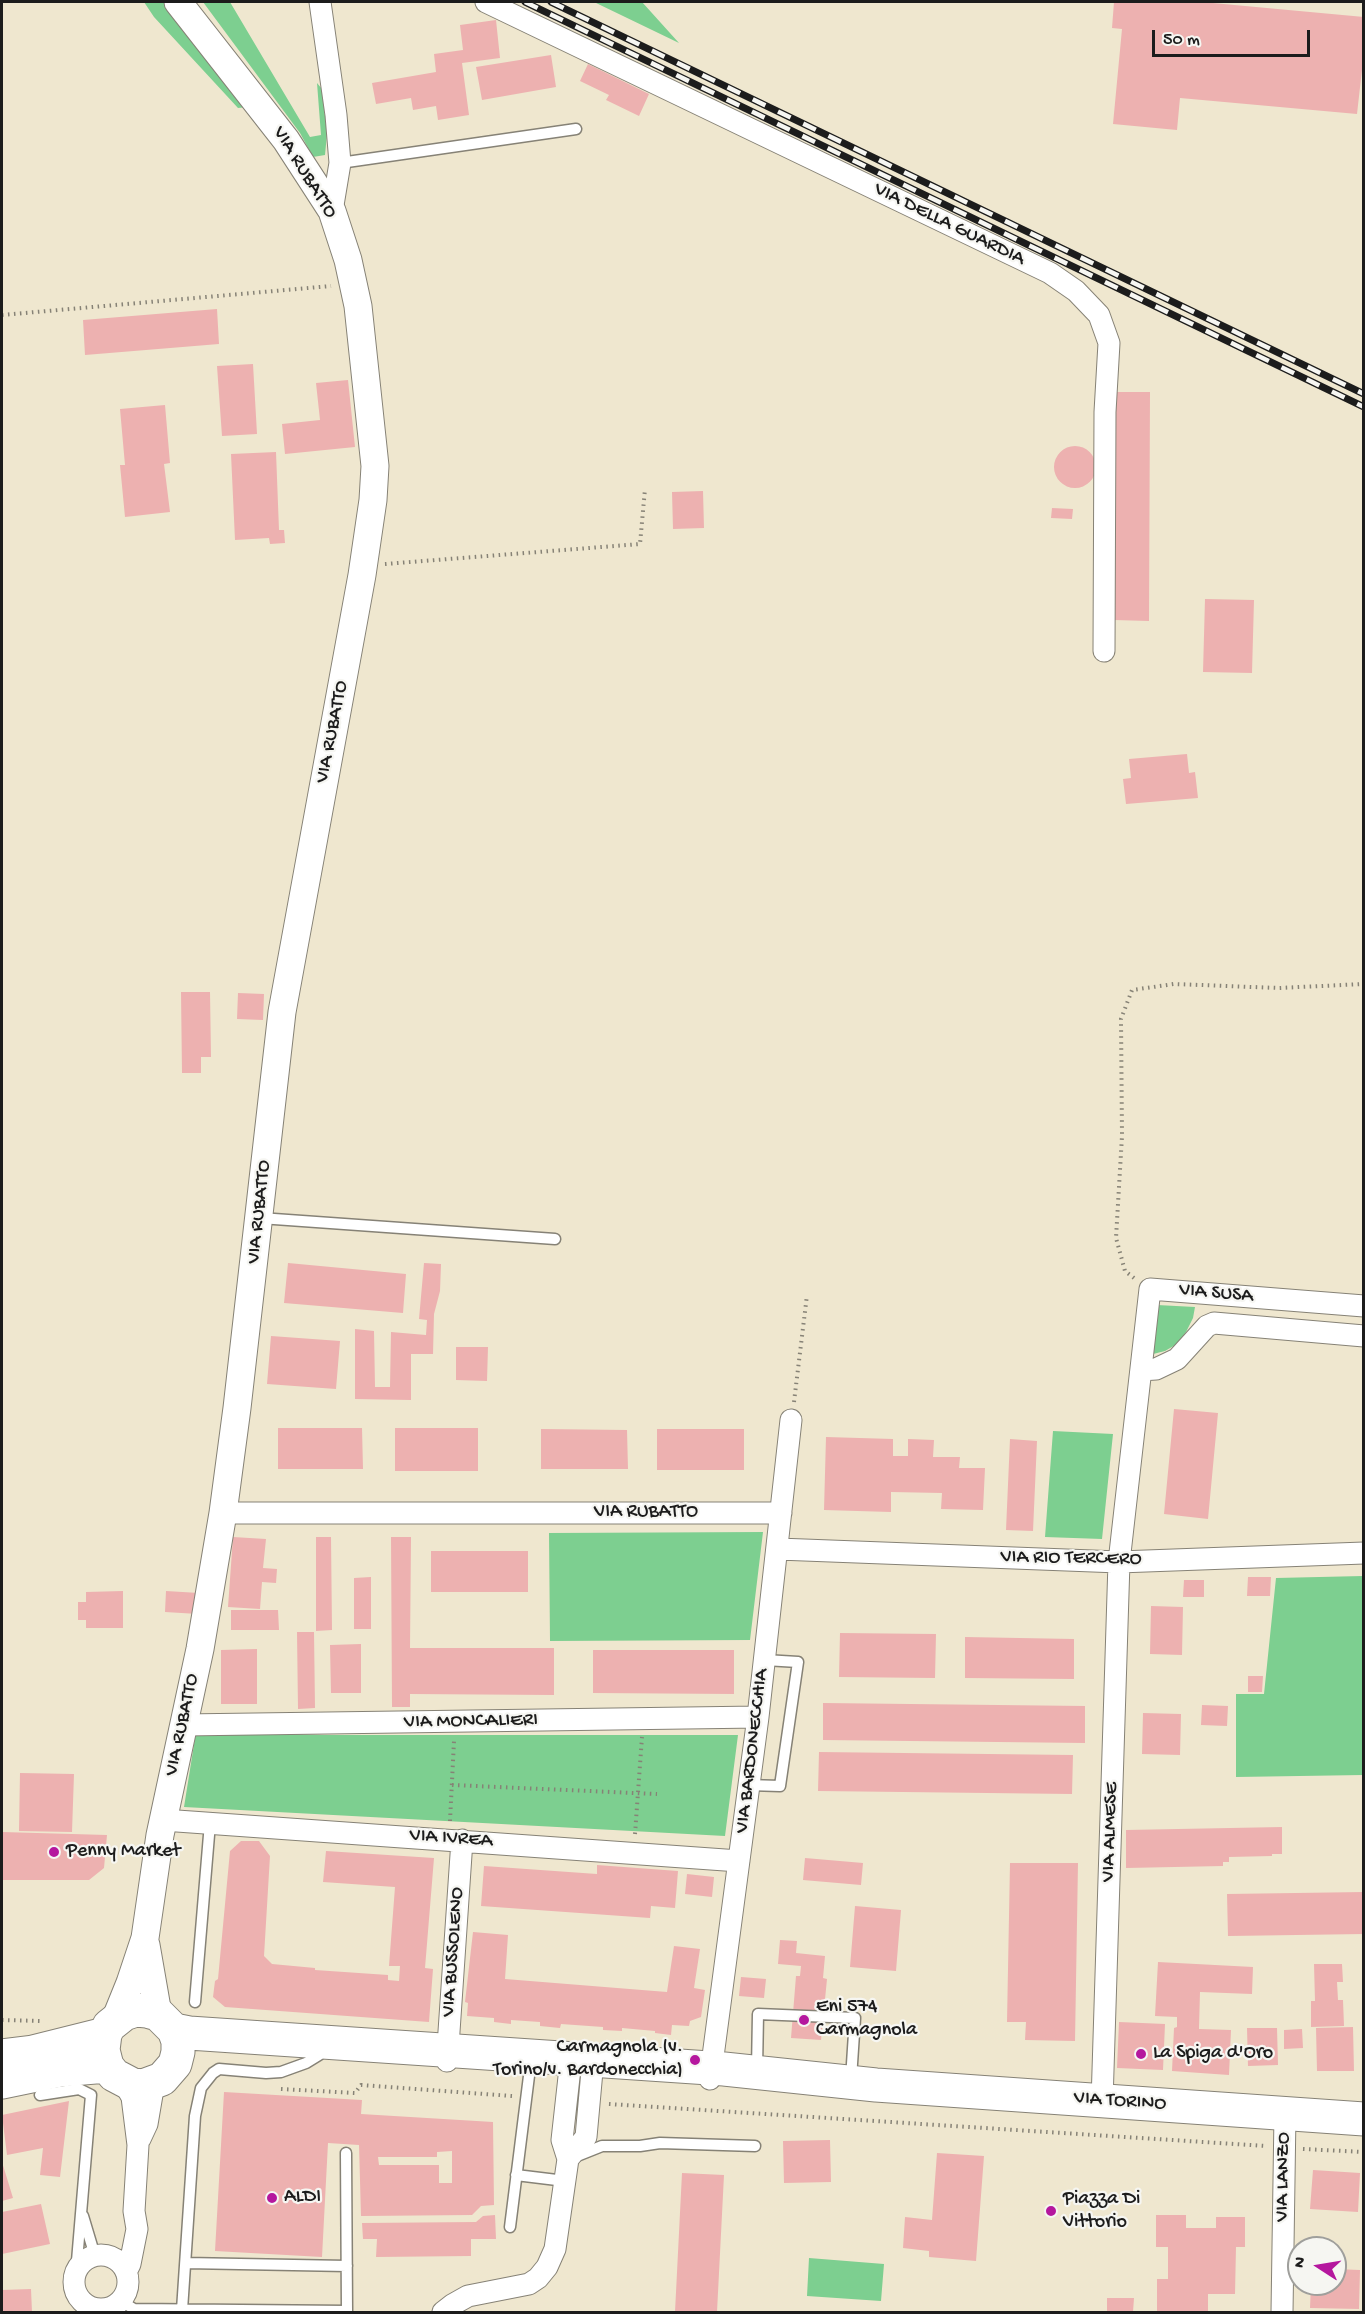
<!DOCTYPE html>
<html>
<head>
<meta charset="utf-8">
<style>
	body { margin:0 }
	#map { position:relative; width:1365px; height:2314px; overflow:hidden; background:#efe7cf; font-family:"Gochi Hand",sans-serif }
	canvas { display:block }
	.frame { position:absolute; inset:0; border:3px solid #1c1c1c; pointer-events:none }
	.north { position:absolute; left:1287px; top:2236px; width:60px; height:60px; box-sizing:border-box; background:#f6f6f2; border:2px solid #9f9f9c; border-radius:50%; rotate:282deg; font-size:16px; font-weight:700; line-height:24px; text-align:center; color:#1c1c1c }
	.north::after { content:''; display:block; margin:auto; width:21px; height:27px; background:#b5179e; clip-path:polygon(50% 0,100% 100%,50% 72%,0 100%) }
	.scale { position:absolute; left:1152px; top:30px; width:158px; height:27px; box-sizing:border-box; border:3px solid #1c1c1c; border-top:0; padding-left:8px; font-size:18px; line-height:21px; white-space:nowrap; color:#1c1c1c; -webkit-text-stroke:4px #f6f6f2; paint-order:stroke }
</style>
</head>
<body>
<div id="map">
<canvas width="1365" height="2314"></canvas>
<div class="frame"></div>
<div class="north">N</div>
<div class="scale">50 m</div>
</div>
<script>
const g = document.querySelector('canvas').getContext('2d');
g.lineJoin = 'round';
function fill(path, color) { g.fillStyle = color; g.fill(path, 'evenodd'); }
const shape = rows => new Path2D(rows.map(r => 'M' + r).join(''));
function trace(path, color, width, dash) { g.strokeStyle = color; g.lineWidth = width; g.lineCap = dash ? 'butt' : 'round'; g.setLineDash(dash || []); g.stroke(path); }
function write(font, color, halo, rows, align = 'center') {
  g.font = font + ' "Gochi Hand",sans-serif'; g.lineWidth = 4.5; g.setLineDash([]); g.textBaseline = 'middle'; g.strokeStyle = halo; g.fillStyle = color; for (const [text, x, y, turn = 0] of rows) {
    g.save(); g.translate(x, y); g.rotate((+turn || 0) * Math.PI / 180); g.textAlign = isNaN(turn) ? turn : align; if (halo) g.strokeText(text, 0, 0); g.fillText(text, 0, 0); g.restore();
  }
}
fill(shape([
	[144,2,167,2,248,107,238,108,154,17],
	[203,2,230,2,310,137,321,135,317,83,322,89,327,134,325,155,313,157,300,133],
	[594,2,642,2,679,43],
	[1157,1305,1195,1307,1193,1318,1186,1332,1177,1344,1165,1351,1153,1354],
	[1053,1431,1113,1434,1102,1539,1045,1537],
	[763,1532,750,1640,550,1641,549,1533],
	[1363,1576,1363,1775,1236,1777,1236,1694,1264,1694,1276,1578],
	[196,1732,324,1735,738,1735,725,1836,184,1807],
	[809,2258,884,2264,881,2301,807,2296]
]), '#7dcf90');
fill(shape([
	[1114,2,1202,2,1364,17,1364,52,1357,114,1180,98,1177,130,1113,124,1122,29,1112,28],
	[496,20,500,58,462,63,469,115,438,120,436,106,413,110,411,98,376,104,372,83,436,72,434,54,463,50,460,25],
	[551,55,556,87,482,100,476,67],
	[588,64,649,94,639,116,606,100,609,95,580,81],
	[217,309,219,344,85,355,83,320],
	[253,364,257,434,222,436,217,366],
	[348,380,355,447,285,454,282,424,320,420,316,383],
	[1115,392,1150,392,1149,621,1114,620],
	[165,405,170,463,164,464,170,512,125,517,120,465,125,465,120,409],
	'1054 467a21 21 0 1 1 42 0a21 21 0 1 1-42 0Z',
	[276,452,279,530,284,530,285,543,270,544,269,538,235,540,231,454],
	[703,491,704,528,673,529,672,492],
	[1052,508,1073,509,1072,519,1051,518],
	[1205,599,1254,600,1252,673,1203,672],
	[1187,754,1189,773,1195,772,1198,798,1126,804,1123,779,1131,778,1129,759],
	[181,992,210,992,211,1057,201,1057,201,1073,182,1073],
	[238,993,264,994,263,1020,237,1019],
	[288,1263,406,1274,403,1313,284,1303],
	[424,1263,441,1264,440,1291,434,1314,433,1354,411,1354,411,1400,355,1399,355,1329,374,1331,375,1387,390,1387,391,1332,426,1335,427,1320,419,1319],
	[271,1336,340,1341,336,1389,267,1384],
	[456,1347,488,1347,487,1381,456,1380],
	[1174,1409,1218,1413,1208,1519,1164,1514],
	[278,1428,362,1428,363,1469,278,1469],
	[395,1428,478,1428,478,1471,395,1471],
	[541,1429,627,1430,628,1469,541,1469],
	[657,1429,744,1429,744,1470,657,1470],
	[826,1437,893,1439,893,1456,908,1456,908,1439,934,1440,933,1457,960,1457,959,1468,985,1468,983,1510,941,1509,942,1493,891,1492,891,1512,824,1510],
	[1010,1439,1037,1441,1033,1531,1006,1530],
	[233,1537,266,1539,263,1568,277,1569,276,1583,262,1582,260,1609,228,1607],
	[316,1537,331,1537,332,1630,316,1631],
	[391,1537,411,1537,410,1648,554,1648,554,1695,410,1694,410,1707,392,1707],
	[431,1551,528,1551,528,1592,431,1592],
	[371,1577,371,1629,354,1629,354,1578],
	[1248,1577,1271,1577,1270,1596,1247,1596],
	[1184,1580,1204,1580,1204,1597,1183,1597],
	[123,1591,123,1628,86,1628,86,1620,78,1620,78,1602,86,1602,86,1592],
	[166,1591,199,1593,198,1614,165,1612],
	[1151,1606,1183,1607,1182,1655,1150,1654],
	[231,1610,278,1610,279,1630,231,1630],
	[297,1632,314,1632,315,1708,298,1709],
	[840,1633,936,1634,935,1678,839,1677],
	[965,1637,1074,1639,1074,1679,965,1678],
	[361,1644,361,1693,331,1693,330,1645],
	[257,1649,257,1704,221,1704,221,1650],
	[593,1650,734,1650,734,1694,593,1693],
	[1248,1676,1263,1676,1262,1692,1248,1692],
	[823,1703,1085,1706,1085,1743,823,1740],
	[1202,1705,1228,1706,1227,1726,1201,1725],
	[1143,1713,1181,1714,1180,1755,1142,1754],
	[819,1752,1073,1755,1072,1794,818,1791],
	[20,1773,74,1774,72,1832,19,1831],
	[1282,1827,1282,1854,1272,1854,1272,1856,1229,1857,1229,1862,1223,1862,1223,1866,1126,1868,1126,1830],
	[2,1832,107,1835,104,1868,89,1880,2,1880],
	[241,1841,259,1841,270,1856,264,1956,272,1964,315,1968,315,1970,388,1975,388,1980,399,1981,400,1966,389,1966,395,1887,323,1882,326,1851,434,1858,425,1968,433,1969,429,2022,225,2007,213,1997,215,1981,218,1979,230,1851],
	[805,1858,863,1863,861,1885,803,1880],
	[1010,1863,1078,1863,1075,2041,1025,2040,1026,2022,1007,2022],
	[597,1865,678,1871,675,1908,651,1906,650,1918,481,1906,484,1866,597,1874],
	[687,1874,714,1877,712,1897,685,1894],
	[1364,1892,1364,1934,1228,1936,1227,1894],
	[855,1906,901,1910,896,1971,850,1967],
	[473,1932,508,1935,505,1979,667,1992,674,1946,700,1949,694,1988,705,1990,701,2017,690,2021,689,2026,672,2025,671,2035,655,2033,655,2031,622,2028,622,2031,603,2030,603,2027,561,2024,560,2028,540,2026,540,2022,511,2020,511,2024,494,2022,494,2018,467,2016,468,2003,465,2002],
	[780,1940,797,1941,796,1953,825,1956,823,1978,827,1979,821,2040,791,2038,796,1976,800,1976,801,1966,778,1964],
	[1158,1962,1253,1967,1252,1994,1200,1992,1199,2029,1231,2030,1229,2075,1172,2071,1174,2028,1177,2027,1177,2017,1155,2016],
	[1314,1964,1342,1964,1343,1982,1337,1982,1338,2000,1343,2000,1344,2026,1311,2027,1311,2001,1315,2001],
	[741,1977,766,1979,764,1998,739,1996],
	[1119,2022,1165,2024,1163,2070,1117,2068],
	[1353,2027,1354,2071,1317,2071,1316,2028],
	[1247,2028,1277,2028,1278,2065,1248,2066],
	[1302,2029,1303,2048,1284,2049,1284,2030],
	[224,2092,362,2100,361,2114,493,2122,494,2205,481,2206,472,2215,361,2216,359,2145,328,2143,322,2257,215,2251],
	[452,2151,452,2183,439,2183,439,2165,379,2165,378,2157,437,2157,437,2152],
	[69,2101,60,2177,40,2175,43,2148,7,2155,2,2115],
	[830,2140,831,2182,784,2183,783,2141],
	[937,2153,984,2156,976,2261,929,2257,929,2251,903,2248,905,2217,932,2220],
	[2,2162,13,2198,2,2201],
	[1313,2170,1360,2173,1358,2212,1310,2209],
	[682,2173,724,2175,717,2312,675,2312],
	[41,2204,50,2244,2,2254,2,2212],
	[495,2215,496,2239,471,2239,471,2256,376,2257,377,2239,363,2239,362,2223,476,2222,483,2216],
	[1156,2215,1186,2215,1186,2228,1216,2228,1216,2217,1245,2217,1245,2247,1236,2247,1235,2294,1208,2294,1208,2312,1157,2312,1157,2279,1168,2279,1168,2247,1156,2247],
	[1335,2269,1360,2270,1359,2309,1310,2308,1311,2284,1335,2284],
	[31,2289,32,2312,2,2312,2,2290],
	[1107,2298,1134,2298,1133,2312,1107,2312]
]), '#edb1b0');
const service = shape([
	[340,163,576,129],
	[260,1218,555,1239],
	[748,1785,780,1786,798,1662,765,1660],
	[195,2002,210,1823],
	[757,2069,758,2014,855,2018,851,2079],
	[40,2095,79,2089,91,2095,76,2273],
	[577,2156,602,2146,640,2146,660,2143,755,2146],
	[516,2175,565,2181],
	[83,2216,95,2256],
	[510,2227,531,2060],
	[186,2263,347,2266],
	[119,2300,134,2309,347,2311,346,2153],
	[182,2310,195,2116,201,2088,213,2073,219,2069,266,2073,281,2072,306,2063,319,2055]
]);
const minor = shape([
	[320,2,336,115,340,163,332,211],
	[486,2,1050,273,1076,291,1099,315,1109,343,1105,412,1104,651],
	[1141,1370,1156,1369,1177,1359,1207,1326,1214,1323,1364,1336],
	[223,1513,781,1513],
	[778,1549,1119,1562,1364,1553],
	[183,1725,758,1717],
	[163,1820,739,1861],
	[571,2059,562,2140,568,2159,586,2137,593,2060],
	[447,2061,462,1840],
	[710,2079,758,1717,791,1420],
	[123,2081,132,2097,138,2145,134,2211,137,2229,130,2264,126,2272],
	[1102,2102,1119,1562,1150,1289,1364,1306],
	[140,2139,147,2124,154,2083],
	'74 2282a27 27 0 1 1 54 0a27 27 0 1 1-54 0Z',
	[443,2312,452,2305,468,2296,529,2284,538,2278,547,2267,555,2249,568,2159],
	[1282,2312,1285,2114]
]);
const tertiary = shape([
	[146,1945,158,2014],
	[115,2020,130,1983,145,1938,160,1835,200,1649,223,1513,237,1408,282,1012,362,575,373,500,375,466,358,306,348,260,332,211,286,140,178,2]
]);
const primary = shape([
	[174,2030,178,2041,178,2052,175,2064,162,2079,143,2086,133,2085,114,2075,107,2066,103,2050,105,2034,109,2026,124,2014,136,2010,147,2011,158,2014,174,2030,189,2033,724,2069,876,2085,1364,2119],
	[2,2056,33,2052,105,2034],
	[2,2082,60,2070,107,2066]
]);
trace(service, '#868276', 13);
trace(minor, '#868276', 23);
trace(tertiary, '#868276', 29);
trace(primary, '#868276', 35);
trace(shape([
	[2,315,331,286],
	[385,564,640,544,645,489],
	[1134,1278,1125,1271,1116,1238,1122,1136,1121,1019,1132,990,1174,984,1279,988,1364,984],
	[794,1402,807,1295],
	[452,1785,657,1794],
	[450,1821,454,1741],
	[635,1834,642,1737],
	[2,2020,41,2021],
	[281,2089,355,2093,361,2085,512,2096],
	[609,2104,1266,2146],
	[1303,2149,1364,2152]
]), '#868276', 4, [1.5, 4.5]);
trace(service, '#fff', 10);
trace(minor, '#fff', 21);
trace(tertiary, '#fff', 27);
trace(primary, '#fff', 33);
const rail = shape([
	[525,2,1364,407],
	[551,2,1364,394]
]);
trace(rail, '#1c1c1c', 7);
trace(rail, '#f6f6f2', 4.5, [14]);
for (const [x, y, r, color] of [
	[54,1852,6,"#b5179e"],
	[804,2020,6,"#b5179e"],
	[1141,2054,6,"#b5179e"],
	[695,2060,6,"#b5179e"],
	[272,2198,6,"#b5179e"],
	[1051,2211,6,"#b5179e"]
]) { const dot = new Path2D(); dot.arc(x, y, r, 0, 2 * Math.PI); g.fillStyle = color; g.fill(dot); trace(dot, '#f6f6f2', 2); }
write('20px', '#1c1c1c', '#f6f6f2', [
	["VIA RUBATTO",304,173,58],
	["VIA DELLA GUARDIA",949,225,26],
	["VIA RUBATTO",333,732,-79],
	["VIA RUBATTO",260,1212,-84],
	["VIA SUSA",1216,1294,5],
	["VIA RUBATTO",646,1513],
	["VIA RIO TERCERO",1071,1559,1],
	["VIA MONCALIERI",471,1722,-1],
	["VIA RUBATTO",183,1725,-78],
	["VIA BARDONECCHIA",753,1751,-83],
	["VIA ALMESE",1111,1832,-88],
	["VIA IVREA",451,1839,4],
	["VIA BUSSOLENO",454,1952,-86],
	["VIA TORINO",1120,2102,4],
	["VIA LANZO",1284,2177,-89]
]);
write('20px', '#1c1c1c', '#f6f6f2', [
	["Penny Market",66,1852],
	["Eni 574",816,2008],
	["Carmagnola",816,2031],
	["Carmagnola (v.",683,2048,"right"],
	["Torino/v. Bardonecchia)",683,2071,"right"],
	["La Spiga d'Oro",1153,2054],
	["ALDI",284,2198],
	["Piazza Di",1063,2200],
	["Vittorio",1063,2223]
], 'left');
</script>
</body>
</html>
